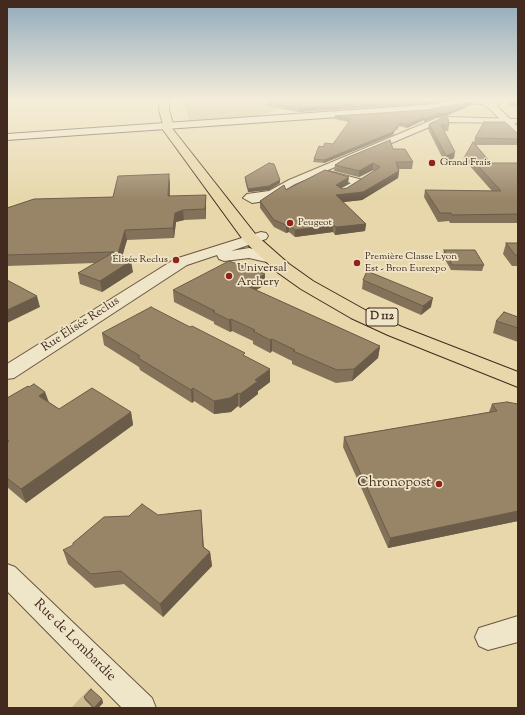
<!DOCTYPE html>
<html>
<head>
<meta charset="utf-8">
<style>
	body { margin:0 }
	#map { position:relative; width:525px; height:715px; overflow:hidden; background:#e7d7aa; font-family:"Sorts Mill Goudy",serif }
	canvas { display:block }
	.frame { position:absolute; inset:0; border:8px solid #422a1e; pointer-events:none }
</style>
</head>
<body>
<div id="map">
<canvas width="525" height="715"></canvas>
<div class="frame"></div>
</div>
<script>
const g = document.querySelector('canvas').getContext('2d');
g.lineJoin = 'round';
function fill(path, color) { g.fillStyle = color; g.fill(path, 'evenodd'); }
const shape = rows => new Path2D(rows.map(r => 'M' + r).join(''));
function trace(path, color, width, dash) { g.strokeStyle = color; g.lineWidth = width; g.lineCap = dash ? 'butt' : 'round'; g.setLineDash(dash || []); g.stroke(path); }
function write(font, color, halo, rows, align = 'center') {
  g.font = font + ' "Sorts Mill Goudy",serif'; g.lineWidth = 3.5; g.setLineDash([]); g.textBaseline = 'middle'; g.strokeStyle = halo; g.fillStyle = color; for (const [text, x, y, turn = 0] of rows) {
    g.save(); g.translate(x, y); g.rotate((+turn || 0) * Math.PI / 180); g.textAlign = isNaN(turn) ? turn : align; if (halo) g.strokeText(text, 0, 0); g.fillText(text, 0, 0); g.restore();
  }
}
fill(shape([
	[183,100,261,100,266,107,278,109,248,120,190,123],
	[89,689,92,692,93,708,71,708]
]), '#cbba92');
const minor = shape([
	[449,117,516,119,518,119,518,123,441,122,295,184,266,201,252,203,243,198,247,194,269,191,289,180,437,118,449,117],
	[328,171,363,180,365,182,346,193,340,193,338,191,340,189,351,183,325,176,323,174,328,171],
	[7,564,15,567,152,698,156,708,122,708,7,591,7,564],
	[518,616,518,642,488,650,479,646,475,637,479,628,518,616]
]);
const tertiary = shape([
	[483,101,489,101,496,105,518,127,518,136,515,135,490,109,483,105,482,103,483,101],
	[261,232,266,233,268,236,266,239,231,251,249,248,271,253,276,255,279,258,276,261,271,263,249,258,224,261,219,259,217,255,187,265,14,378,7,379,7,364,175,259,261,232]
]);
const secondary = shape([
	[457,100,505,100,496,106,471,103,425,111,7,140,7,134,425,105,457,100]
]);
const primary = shape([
	[160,100,169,100,169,110,173,124,171,127,175,132,256,235,289,264,313,281,365,310,402,327,518,372,518,387,388,335,351,318,301,289,277,272,244,241,161,127,163,124,159,110,160,100]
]);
trace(minor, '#6b5541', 2);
trace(tertiary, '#6b5541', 2);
trace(secondary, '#422a1e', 2);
trace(primary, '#422a1e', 2);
fill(minor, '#efe5c8');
fill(tertiary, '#efe5c8');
fill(secondary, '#efe5c8');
fill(primary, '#e7d7aa');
fill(shape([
	[271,100,447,100,425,104,298,112,266,106,266,102],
	[508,100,518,100,518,107,508,106],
	[472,102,471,105,446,116,436,117,424,122,424,120,407,128,399,126,397,130,395,130,393,135,324,163,313,162,314,159,323,147,333,144,349,122,335,119,335,116,426,110],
	[429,124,449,125,448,131,444,131,454,158,445,163,428,129],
	[518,134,518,145,476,145,491,163,518,163,518,223,450,223,449,221,438,222,424,197,425,190,492,191,469,165,462,165,464,158,474,143,475,138],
	[393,149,413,162,412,169,399,169,399,171,398,178,362,200,343,202,366,224,365,231,335,235,333,232,295,237,289,232,286,233,274,227,260,208,260,201,286,190,348,184,341,188,342,189,347,188,374,171,373,170,359,177,334,171,335,165],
	[245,177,280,180,280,183,269,190,248,192,245,180],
	[170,183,170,196,206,205,206,219,184,220,176,222,174,238,127,240,121,258,133,272,102,292,80,284,78,273,95,263,7,266,7,203,8,207,113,197],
	[506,243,518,243,518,266,512,266,503,254],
	[444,250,484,265,482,271,451,270,443,256],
	[363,280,431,307,421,315,362,289],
	[265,285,256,290,380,346,378,358,352,381,336,383,292,364,292,361,272,351,270,353,253,344,253,341,232,331,230,332,214,324,214,322,174,302,173,290],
	[518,317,518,342,493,333,496,321],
	[102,333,245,356,270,382,258,391,258,394,240,408,238,406,231,412,214,414,194,401,192,403,140,370,139,367,104,345],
	[45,392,49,402,59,409,131,412,133,425,26,503,7,487,7,398],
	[492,404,518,404,518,521,388,548,343,447,344,437,489,412],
	[201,510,204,547,210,552,212,566,163,617,124,584,95,588,68,564,63,550,158,515],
	[84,697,102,699,103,703,98,708,93,708,85,700]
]), '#837259');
fill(shape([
	[413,100,447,100,425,104,298,112,298,108],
	[472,102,471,105,446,116,436,117,424,122,425,119,437,114],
	[424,117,424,120,407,128,407,125],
	[396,127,395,130,393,135,324,163,324,160],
	[455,152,454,158,445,163,446,156],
	[373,163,373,170,359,177,359,171],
	[399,171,398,178,362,200,336,203,336,195],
	[169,174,170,183,169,205,168,196],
	[349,177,348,184,336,191,336,185],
	[280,180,280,183,269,190,248,192,248,189],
	[206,195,206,219,205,209],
	[183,210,184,220,176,222,174,238,173,228,175,213],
	[366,224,365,231,335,235,336,227],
	[286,225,289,225,289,232,286,233],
	[333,225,333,232,295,237,295,230],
	[125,230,127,240,119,268,117,257],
	[131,261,133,272,102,292,100,281],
	[265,274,265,285,245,296,245,285],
	[37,296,40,307,7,323,7,310],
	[433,298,431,307,421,315,423,306],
	[231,319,232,331,230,332,229,320],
	[272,339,272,351,270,353,270,340],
	[380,346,378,358,352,381,354,369],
	[270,369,270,382,258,391,258,394,240,408,240,394,255,380],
	[193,388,194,401,192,403,191,390],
	[45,392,49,405,39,396],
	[238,393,238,406,231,412,214,414,214,401],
	[131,412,133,425,26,503,21,489],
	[201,510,204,559,210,552,212,566,163,617,160,604,203,547],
	[518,511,518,521,388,548,390,538],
	[102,699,103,703,98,708,94,708]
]), '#6a5c48');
const building = shape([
	[271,100,413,100,298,108,266,102,271,100],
	[509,100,518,100,518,102,509,102,509,100],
	[472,102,447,113,437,114,425,119,424,117,407,125,400,123,398,127,396,127,393,132,324,160,314,159,319,146,323,147,325,143,333,144,351,119,335,116,426,110,472,102],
	[442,118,448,118,449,125,441,125,455,152,446,156,429,124,442,118],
	[484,122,505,122,518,134,518,139,475,138,484,122],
	[390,140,393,149,405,149,413,162,396,162,399,171,363,192,336,195,366,224,336,227,333,225,295,230,289,225,286,225,274,220,260,201,284,185,286,190,325,170,349,177,336,185,342,189,347,188,380,167,373,163,359,171,335,165,346,158,390,140],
	[473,142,491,163,518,163,518,214,452,215,451,213,440,213,425,190,501,191,471,158,464,158,473,142],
	[269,163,274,164,280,180,269,186,248,189,245,177,269,163],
	[169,174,168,196,206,195,205,209,183,210,175,213,173,228,125,230,117,257,131,261,100,281,78,273,114,252,7,255,7,208,34,199,113,197,118,176,169,174],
	[506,243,518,243,518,255,515,255,506,243],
	[444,250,475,250,484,265,452,265,444,250],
	[229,261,265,274,245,285,380,346,354,369,337,370,293,351,295,350,272,339,270,340,253,331,255,330,231,319,229,320,213,312,215,311,173,290,229,261],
	[367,271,433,298,423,306,363,280,367,271],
	[7,280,37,296,7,310,7,280],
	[151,307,190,327,192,326,245,353,243,355,270,369,255,380,258,381,240,394,238,393,230,398,214,401,193,388,191,390,138,358,140,356,102,333,151,307],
	[504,312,518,317,518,328,496,321,504,312],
	[34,384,45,392,39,396,59,409,92,388,131,412,21,489,7,478,7,443,9,441,7,440,7,398,28,386,29,387,34,384],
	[507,402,518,404,518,511,390,538,344,437,497,411,492,404,507,402],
	[142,504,158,515,201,510,203,547,210,552,160,604,121,571,91,574,63,550,73,545,73,543,104,517,129,516,142,504],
	[91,689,102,699,94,708,84,697,91,689]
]);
fill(building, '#988467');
trace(building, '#6a5c48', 1);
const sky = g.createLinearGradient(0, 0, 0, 200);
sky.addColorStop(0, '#91aabc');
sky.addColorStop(0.5, '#f4edd9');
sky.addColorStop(1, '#f4edd900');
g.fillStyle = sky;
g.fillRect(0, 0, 525, 200);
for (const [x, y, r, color] of [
	[432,163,4,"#8f2418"],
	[290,223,4,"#8f2418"],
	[176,260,4,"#8f2418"],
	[357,263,4,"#8f2418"],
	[229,276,4,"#8f2418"],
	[439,484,4,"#8f2418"]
]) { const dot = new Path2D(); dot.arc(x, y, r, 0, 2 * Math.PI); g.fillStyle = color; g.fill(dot); trace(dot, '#efe5c8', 1.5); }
write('10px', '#422a1e', '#efe5c8', [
	["Grand Frais",440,163],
	["Peugeot",298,223],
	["Première Classe Lyon",365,257],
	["Est - Bron Eurexpo",365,269],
	["Élisée Reclus",168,260,"right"]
], 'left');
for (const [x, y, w] of [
	[382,317,32]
]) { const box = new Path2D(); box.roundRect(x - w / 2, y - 9, w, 18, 3); g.fillStyle = '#efe5c8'; g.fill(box); trace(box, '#422a1e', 1); }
write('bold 11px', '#422a1e', null, [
	["D 112",382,317]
]);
write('12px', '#422a1e', '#efe5c8', [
	["Universal",237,269],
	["Archery",237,283]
], 'left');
write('12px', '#422a1e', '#efe5c8', [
	["Rue Élisée Reclus",81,325,-33]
]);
write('14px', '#422a1e', '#efe5c8', [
	["Chronopost",431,484]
], 'right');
write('14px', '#422a1e', '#efe5c8', [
	["Rue de Lombardie",74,641,45]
]);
</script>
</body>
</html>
